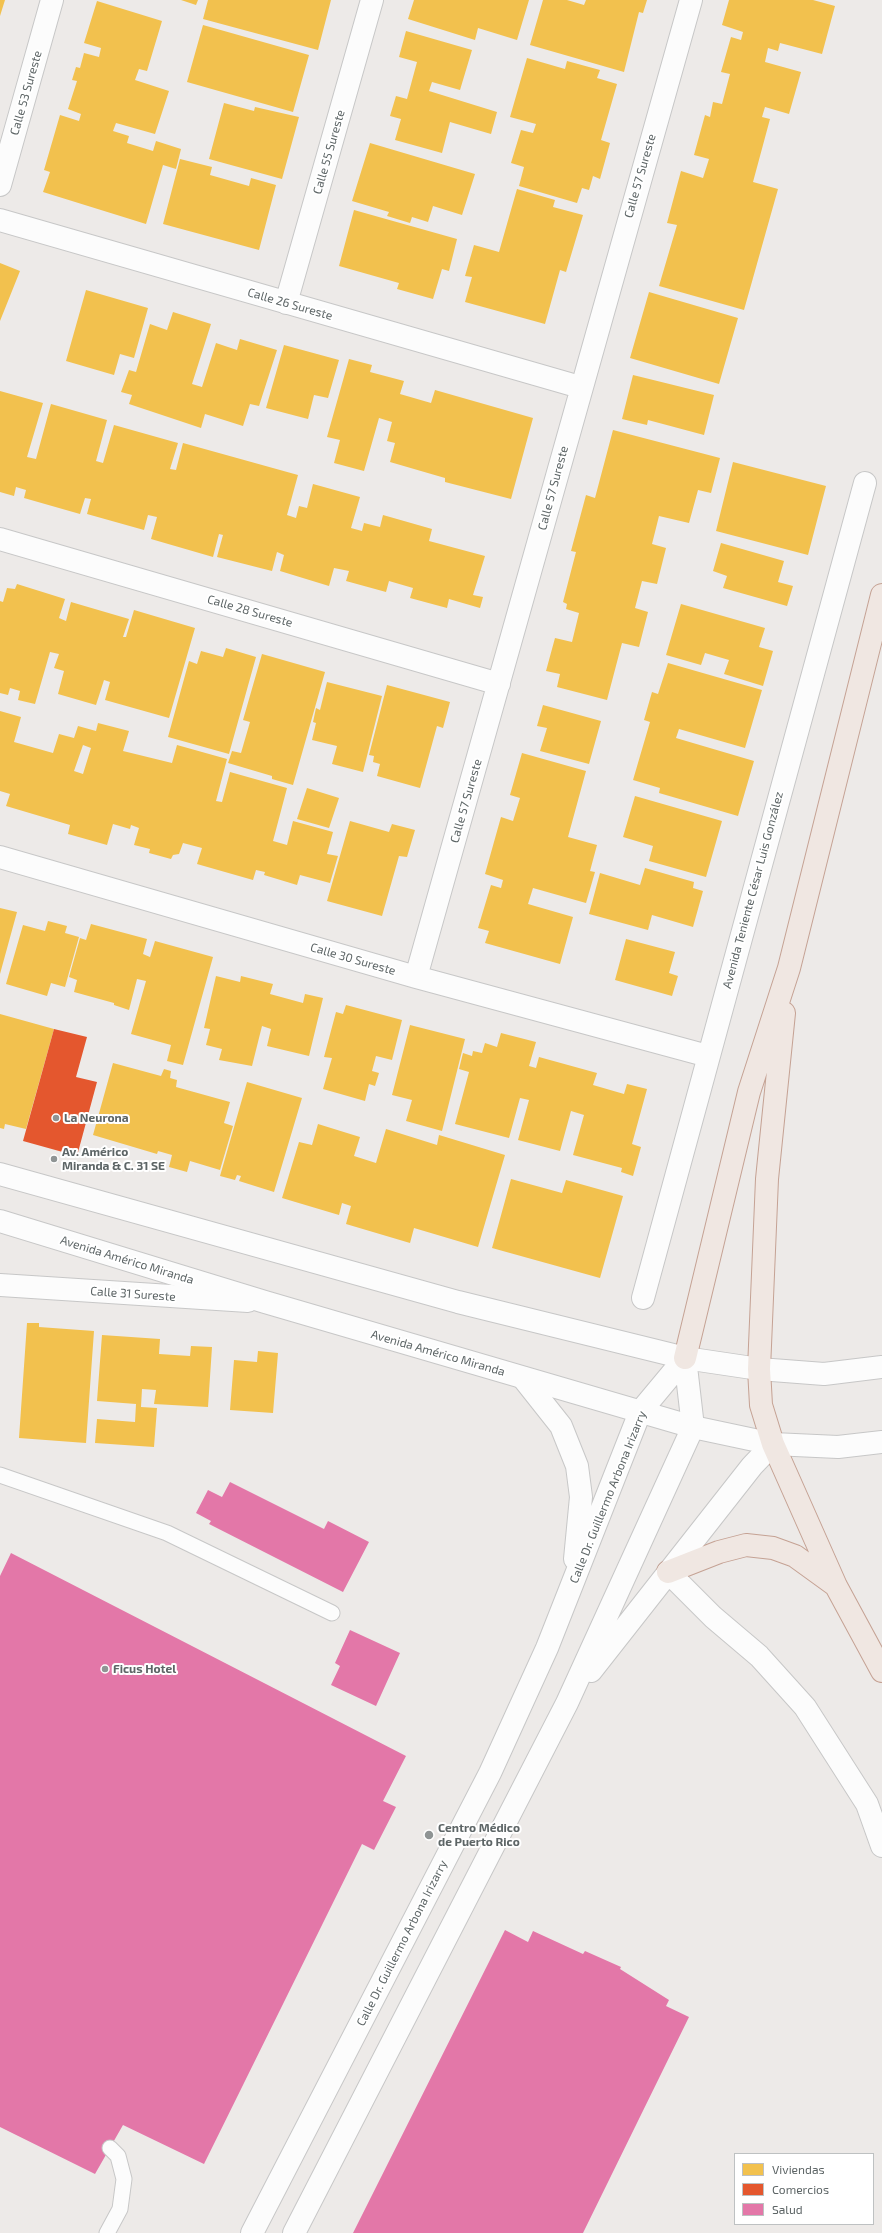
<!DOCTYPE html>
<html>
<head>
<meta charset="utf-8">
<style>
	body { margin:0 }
	#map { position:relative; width:882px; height:2233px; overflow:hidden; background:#edeae8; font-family:"Exo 2",sans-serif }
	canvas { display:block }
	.legend { position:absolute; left:734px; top:2153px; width:140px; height:72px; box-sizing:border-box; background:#fff; border:1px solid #bec1c2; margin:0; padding:5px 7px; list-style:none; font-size:12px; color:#5d6566 }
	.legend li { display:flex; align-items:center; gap:8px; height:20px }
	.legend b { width:20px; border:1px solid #bec1c2 }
</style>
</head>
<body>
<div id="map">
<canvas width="882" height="2233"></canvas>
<ul class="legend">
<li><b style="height:11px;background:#f2c14e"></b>Viviendas</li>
<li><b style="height:11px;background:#e4572e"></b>Comercios</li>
<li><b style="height:11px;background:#e377a8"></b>Salud</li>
</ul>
</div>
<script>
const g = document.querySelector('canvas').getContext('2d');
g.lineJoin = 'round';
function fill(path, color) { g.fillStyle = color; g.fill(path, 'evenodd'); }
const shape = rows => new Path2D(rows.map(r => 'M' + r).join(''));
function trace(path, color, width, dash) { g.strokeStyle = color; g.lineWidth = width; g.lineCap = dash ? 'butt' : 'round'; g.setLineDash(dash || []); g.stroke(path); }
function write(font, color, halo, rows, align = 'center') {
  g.font = font + ' "Exo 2",sans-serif'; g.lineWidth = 4; g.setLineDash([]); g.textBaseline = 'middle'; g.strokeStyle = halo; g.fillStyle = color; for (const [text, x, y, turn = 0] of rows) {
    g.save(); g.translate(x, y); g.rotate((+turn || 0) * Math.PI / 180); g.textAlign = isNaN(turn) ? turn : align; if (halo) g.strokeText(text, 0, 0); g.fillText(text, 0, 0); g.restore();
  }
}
fill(shape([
	[0,0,5,0,0,16],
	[181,0,198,0,196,5],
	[208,0,331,0,318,50,203,19],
	[414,0,529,0,517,40,478,28,475,40,408,19],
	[543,0,567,0,584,5,586,0,647,0,643,13,639,12,624,72,530,45],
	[729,0,813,0,835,6,822,54,780,43,778,51,768,48,765,62,801,72,789,114,765,107,762,117,770,119,753,182,778,189,744,310,659,286,677,225,667,223,681,171,703,178,709,159,694,155,705,115,710,117,713,102,722,104,730,74,721,72,731,37,741,40,743,32,722,25],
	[97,1,162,21,147,71,139,69,135,80,169,91,155,134,116,123,113,131,129,136,127,143,153,151,156,141,181,149,176,169,163,165,146,224,43,192,50,172,44,170,60,115,79,121,81,114,68,109,77,81,72,80,76,67,80,68,84,53,99,57,101,48,84,43],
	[203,25,309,55,293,112,187,82],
	[406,31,472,50,460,90,432,82,429,91,497,112,491,134,450,122,442,153,395,140,401,119,390,116,396,96,407,99,417,62,399,57],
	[527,58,565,69,567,61,600,70,597,78,617,84,601,140,610,143,600,179,593,176,589,190,582,188,577,203,519,186,524,167,511,163,521,130,533,133,536,124,510,117],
	[224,103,254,111,255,107,299,117,282,179,209,159],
	[370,143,475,174,462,215,433,206,428,222,412,217,410,223,387,216,389,212,352,201],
	[180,159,212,167,210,175,249,186,251,178,276,185,259,250,163,224],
	[517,189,555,200,553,207,583,215,566,272,560,270,545,324,465,302,472,277,465,276,474,245,499,252],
	[354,210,457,239,449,271,442,269,433,299,397,289,399,283,339,266],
	[0,263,20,271,0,321],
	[86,290,148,308,134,358,120,354,114,375,66,361],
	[649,292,738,318,719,384,630,358],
	[173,312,211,324,192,384,202,387,216,343,237,350,240,339,277,350,259,406,250,404,243,426,205,414,201,428,129,404,132,395,121,392,129,370,136,372,150,324,167,330],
	[284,345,339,360,328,398,314,395,308,419,266,408],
	[349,359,372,365,370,372,404,381,400,394,431,403,435,390,533,418,511,499,445,482,445,478,390,462,395,443,387,441,392,422,379,418,364,471,334,463,340,440,327,437],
	[633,375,714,395,704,435,648,420,647,425,622,419],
	[0,391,43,403,27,457,36,459,51,404,107,420,96,461,103,463,114,425,178,443,170,469,176,470,183,443,298,475,287,515,296,518,299,506,307,508,313,484,360,497,351,528,362,531,364,523,380,527,383,515,432,529,429,541,485,556,473,595,483,597,480,608,449,599,447,608,410,598,413,588,389,581,386,592,346,581,349,571,334,568,329,586,280,571,284,555,277,552,272,571,217,557,223,535,219,534,213,557,151,539,157,517,148,515,144,530,87,514,91,499,85,498,80,514,24,498,26,490,16,487,14,496,0,492],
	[613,430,720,458,711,493,698,490,689,523,659,516,652,544,666,548,657,584,642,581,635,608,648,612,639,647,622,643,607,700,557,687,560,674,546,671,555,638,572,642,579,613,566,609,567,604,563,602,576,552,571,551,586,495,595,498],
	[733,462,826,486,808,555,716,531],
	[721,543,784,561,778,582,793,586,787,606,723,588,727,576,713,571],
	[17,584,65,599,59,618,66,621,71,602,129,619,123,637,126,637,134,610,195,628,169,718,105,700,110,682,104,680,96,705,58,694,64,671,54,668,59,654,50,652,35,704,18,700,20,691,10,688,8,695,0,693,0,601,3,602,7,588,15,589],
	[681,604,765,628,759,647,773,651,763,686,724,674,729,660,705,653,701,665,666,655],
	[226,648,256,657,229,754,168,737,189,661,197,664,201,651,223,657],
	[262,654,325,672,293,785,272,779,272,776,228,763,232,751,241,753,250,722,243,720],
	[668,663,762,690,745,748,679,729,676,738,754,761,738,816,659,793,660,788,633,780,650,722,644,720,652,692,658,694],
	[327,682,382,696,363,772,332,764,337,746,312,740,316,723,313,722,316,708,320,710],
	[387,685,450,702,443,728,437,726,420,788,377,776,380,764,373,762,374,756,369,755],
	[543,705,601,721,589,764,540,751,547,728,537,726],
	[0,711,21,717,14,742,53,753,59,734,74,738,78,726,96,731,98,723,129,731,123,751,172,763,177,745,227,759,216,801,222,802,230,772,287,788,273,841,287,845,293,821,333,832,327,854,338,856,330,883,300,875,297,885,264,875,265,872,256,870,253,880,197,864,202,848,183,843,179,854,173,855,171,859,149,853,150,849,134,845,139,828,131,825,130,829,113,824,107,845,68,834,70,825,6,806,10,794,0,791],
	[83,745,91,748,83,774,74,771],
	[522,753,586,771,568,837,597,845,590,871,595,872,586,903,533,888,528,904,573,917,560,964,485,943,489,931,478,928,491,885,501,888,503,880,485,874,501,817,513,821,520,798,510,795],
	[307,788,339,798,329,828,297,819],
	[635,796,722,821,706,877,649,861,653,846,623,837],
	[350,821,389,832,392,824,415,830,407,857,399,856,382,916,327,901],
	[645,868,694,882,693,888,703,891,693,927,652,915,648,930,589,914,600,873,640,885],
	[0,908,17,912,0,974],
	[48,921,67,926,65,933,79,937,65,987,51,983,47,996,6,984,23,925,45,931],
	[91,924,147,939,143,954,150,957,155,941,213,957,183,1065,167,1061,171,1045,131,1034,146,981,137,979,129,1010,114,1005,114,1003,74,992,77,980,69,977,80,938,86,940],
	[626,939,675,952,669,973,678,976,672,996,615,980],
	[216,976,240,982,241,976,273,984,270,994,303,1003,305,994,323,998,309,1056,267,1046,271,1029,262,1026,252,1066,219,1060,222,1049,206,1045,210,1029,204,1028],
	[346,1005,402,1020,392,1060,376,1056,372,1071,379,1073,375,1086,369,1084,365,1101,323,1089,332,1058,324,1057,336,1012,343,1014],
	[0,1014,54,1029,26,1129,5,1124,4,1129,0,1128],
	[410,1025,465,1039,442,1131,406,1121,412,1100,392,1095],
	[501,1033,536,1042,529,1066,536,1068,539,1057,597,1073,593,1085,624,1094,627,1084,647,1089,632,1144,641,1147,633,1176,621,1172,622,1168,573,1155,584,1115,571,1111,560,1151,518,1140,529,1100,520,1098,509,1138,455,1124,469,1072,459,1069,463,1053,472,1056,473,1051,482,1053,485,1043,497,1047],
	[113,1063,161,1076,164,1069,171,1071,170,1078,177,1080,176,1087,230,1102,224,1123,233,1126,220,1170,190,1161,187,1172,169,1167,172,1155,158,1151,157,1154,93,1135],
	[247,1082,302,1098,274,1192,239,1181,241,1176,237,1175,235,1180,220,1176],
	[318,1124,360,1137,354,1156,376,1163,386,1129,437,1145,439,1135,505,1155,478,1247,414,1228,410,1243,346,1224,351,1206,342,1203,339,1215,282,1198,299,1142,312,1145],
	[511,1179,562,1193,566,1180,623,1196,600,1278,492,1248],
	[27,1323,39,1323,39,1327,94,1331,86,1443,19,1438],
	[102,1335,160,1339,159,1354,190,1356,191,1346,212,1347,208,1407,154,1404,156,1390,142,1389,141,1407,157,1408,154,1447,95,1443,97,1419,135,1422,136,1404,97,1401],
	[258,1351,278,1353,273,1413,230,1410,234,1360,257,1362]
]), '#f2c14e');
fill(shape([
	[54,1029,87,1037,76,1077,97,1082,77,1156,23,1141]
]), '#e4572e');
fill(shape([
	[230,1482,324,1529,328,1521,369,1542,343,1592,209,1524,211,1521,196,1513,208,1490,222,1497],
	[11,1553,406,1756,383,1801,396,1807,374,1850,362,1844,204,2164,123,2125,95,2174,0,2127,0,1576],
	[350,1630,400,1653,376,1706,331,1685,340,1666,335,1663],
	[505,1930,528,1942,533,1931,583,1954,585,1951,621,1967,620,1969,669,2000,666,2006,689,2017,583,2233,353,2233]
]), '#e377a8');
const service = shape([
	[0,1475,167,1533,332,1613],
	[107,2233,120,2209,124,2179,118,2156,110,2148]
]);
const minor = shape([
	[0,185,52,0],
	[0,220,580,387],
	[286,303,372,0],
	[0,539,499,684],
	[0,857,416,977,708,1056],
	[416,977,691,0],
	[0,1285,248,1301],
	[643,1298,865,483],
	[523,1378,561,1426,577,1466,581,1497,575,1559],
	[668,1572,713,1617,759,1656,805,1707,867,1804,882,1846],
	[591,1671,752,1466,773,1444],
	[252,2233,490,1773,547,1648,640,1412,685,1358],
	[294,2233,567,1703,693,1427,685,1358]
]);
const tertiary = shape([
	[0,1174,458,1302,685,1358,759,1369,824,1374,882,1367],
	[0,1221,265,1302,693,1427,773,1444,838,1447,882,1442]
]);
const motorway = shape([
	[784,1013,767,1179,759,1369,761,1405,773,1444,836,1586,882,1671],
	[685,1358,749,1092,789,968,882,595],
	[668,1572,719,1552,746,1545,773,1548,795,1556,835,1585]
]);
trace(service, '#c7c7c7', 17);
trace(minor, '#c7c7c7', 24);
trace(tertiary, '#c7c7c7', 24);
trace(motorway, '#c5a294', 24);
trace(service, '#fcfcfc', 15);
trace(minor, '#fcfcfc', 22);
trace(tertiary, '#fcfcfc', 22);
trace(motorway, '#f0e7e2', 22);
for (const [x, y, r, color] of [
	[56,1118,4,"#8f9494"],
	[54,1159,4,"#8f9494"],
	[105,1669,4,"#8f9494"],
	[429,1835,5,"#8f9494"]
]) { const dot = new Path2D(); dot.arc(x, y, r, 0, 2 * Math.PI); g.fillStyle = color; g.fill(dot); trace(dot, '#fff', 1.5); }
write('12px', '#5d6566', '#fff', [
	["Calle 53 Sureste",26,93,-74],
	["Calle 55 Sureste",329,152,-74],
	["Calle 57 Sureste",640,176,-74],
	["Calle 26 Sureste",290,304,16],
	["Calle 57 Sureste",553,488,-75],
	["Calle 28 Sureste",250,611,16],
	["Calle 57 Sureste",466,801,-74],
	["Avenida Teniente César Luis González",753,890,-75],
	["Calle 30 Sureste",353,959,16],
	["Avenida Américo Miranda",127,1260,17],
	["Calle 31 Sureste",133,1294,4],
	["Avenida Américo Miranda",438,1353,16],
	["Calle Dr. Guillermo Arbona Irizarry",608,1497,-68],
	["Calle Dr. Guillermo Arbona Irizarry",402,1943,-63]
]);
write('bold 12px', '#5d6566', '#fff', [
	["La Neurona",64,1118],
	["Av. Américo",62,1152],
	["Miranda & C. 31 SE",62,1166],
	["Ficus Hotel",113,1669],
	["Centro Médico",438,1828],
	["de Puerto Rico",438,1842]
], 'left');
</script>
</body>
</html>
